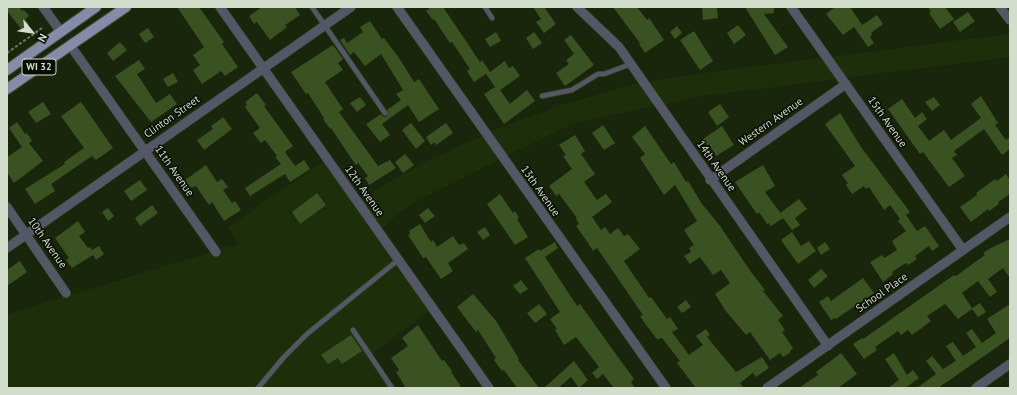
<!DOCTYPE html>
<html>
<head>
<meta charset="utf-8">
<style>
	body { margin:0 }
	#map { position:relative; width:1017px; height:395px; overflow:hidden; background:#19260b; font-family:"PT Sans",sans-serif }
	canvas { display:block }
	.frame { position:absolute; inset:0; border:8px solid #d3ddcc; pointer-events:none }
	.north { position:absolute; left:12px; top:12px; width:40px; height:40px; -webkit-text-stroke:3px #080d04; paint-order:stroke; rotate:119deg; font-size:11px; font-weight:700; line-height:16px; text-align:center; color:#d3ddcc }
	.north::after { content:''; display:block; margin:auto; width:14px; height:18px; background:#d3ddcc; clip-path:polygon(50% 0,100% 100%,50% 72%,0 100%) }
</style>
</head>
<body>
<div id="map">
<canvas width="1017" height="395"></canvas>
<div class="frame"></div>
<div class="north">N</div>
</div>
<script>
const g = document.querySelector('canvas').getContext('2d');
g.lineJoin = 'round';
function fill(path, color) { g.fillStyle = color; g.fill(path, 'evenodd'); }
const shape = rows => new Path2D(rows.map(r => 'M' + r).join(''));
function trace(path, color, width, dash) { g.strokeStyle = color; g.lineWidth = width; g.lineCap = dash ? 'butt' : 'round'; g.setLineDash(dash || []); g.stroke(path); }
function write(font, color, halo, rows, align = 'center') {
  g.font = font + ' "PT Sans",sans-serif'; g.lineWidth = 3; g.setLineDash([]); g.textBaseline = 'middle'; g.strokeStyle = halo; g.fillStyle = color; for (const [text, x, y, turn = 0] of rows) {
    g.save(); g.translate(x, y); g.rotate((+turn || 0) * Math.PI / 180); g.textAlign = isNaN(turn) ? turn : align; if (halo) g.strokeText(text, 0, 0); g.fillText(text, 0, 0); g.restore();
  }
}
fill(shape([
	[1010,34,1010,57,703,96,587,120,561,129,424,197,399,213,378,231,433,308,370,356,392,388,7,388,7,314,238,244,228,227,327,159,357,201,425,162,504,126,558,106,637,83,740,68]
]), '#1d2e0b');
fill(shape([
	[7,7,19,7,22,11,24,10,29,16,25,19,29,24,22,30,7,11],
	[177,7,199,7,224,42,222,44,238,67,225,76,221,71,202,84,193,70,200,65,193,55,204,47],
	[262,7,295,7,300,15,285,25,287,27,270,40,257,22,254,24,249,16],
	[431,7,443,7,480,62,482,60,490,72,505,61,509,68,513,66,520,76,500,90,510,104,527,90,535,101,504,124,484,94,495,87,486,74,474,82,467,71,470,69,452,42,450,43,434,19,433,20,426,11],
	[533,7,544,7,556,24,544,33,536,22,541,19],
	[613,7,637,7,647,20,649,18,664,40,645,53,639,44,640,43],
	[702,7,717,7,718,18,703,20],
	[745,7,774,7,774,13,764,14,788,47,775,55],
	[835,7,850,7,862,25,877,15,883,24,871,33,872,35,870,37,874,43,868,47,854,27,843,35,826,14],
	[928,7,945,7,954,19,940,29,929,13,931,12],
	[968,12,975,21,960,32,953,22],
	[370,21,382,39,384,38,399,58,414,82,419,79,439,109,419,122,408,105,382,124,390,135,380,142,366,124,381,114,384,117,387,116,387,110,401,100,396,94,403,90,381,54,365,66,354,52,350,55,340,40,344,38,347,43,363,32,360,27],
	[738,25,746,35,734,44,727,33],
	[677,26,682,33,675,39,670,32],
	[148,28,154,37,145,43,139,34],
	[694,31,713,61,700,70,680,40],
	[496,32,501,41,490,47,485,39],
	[534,32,542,43,533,49,526,38],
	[571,35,594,65,565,86,556,73,569,64,566,60,574,54,564,40],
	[120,42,127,50,113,61,107,53],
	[333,45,343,59,338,63,343,70,325,82,343,109,339,112,378,166,390,160,396,168,369,185,365,178,368,176,358,163,356,165,351,158,331,128,330,129,323,119,324,118,308,93,306,94,291,72],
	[139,60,145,69,137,74,156,103,170,94,177,104,151,122,115,76],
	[173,73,178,82,168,87,163,79],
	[257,93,266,105,264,106,293,146,285,152,295,166,304,160,310,169,290,182,285,174,250,196,245,188,281,164,275,157,277,156,265,140,261,143,253,133,260,128,245,107,247,105,245,102],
	[981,96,998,123,995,125,1006,140,1010,137,1010,149,1002,155,984,129,954,151,957,155,952,158,965,176,949,187,923,152,920,154,888,109,902,99,915,118,922,112,927,119,918,126,929,141,944,130,951,140,981,118,971,104],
	[360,97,366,105,357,112,350,103],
	[934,97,940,105,932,111,925,102],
	[43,102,51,114,36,123,28,112],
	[81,102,113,148,96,160,92,156,51,184,55,191,35,204,25,189,65,164,64,162,84,148,61,116],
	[720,104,729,117,717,126,708,112],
	[840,113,861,147,910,212,901,219,906,215,917,231,925,226,939,246,932,251,929,246,915,256,917,259,908,265,906,263,892,272,893,274,883,282,870,262,882,255,884,258,897,250,892,241,906,231,898,221,900,219,890,205,884,210,869,187,866,189,864,186,852,194,846,185,848,183,842,175,855,166,825,124],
	[223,117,232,129,204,150,197,140,213,129,211,126],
	[17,122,25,134,27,133,32,141,29,143,43,161,14,183,7,172,7,157,22,147,9,128],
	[411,123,425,141,416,149,402,130],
	[446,123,453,133,436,145,435,142,431,145,426,137],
	[603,125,615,143,604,150,592,133],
	[645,126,671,164,674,162,686,182,688,181,702,204,720,226,751,272,765,290,763,291,783,316,778,320,785,330,782,332,793,348,790,351,791,352,783,357,780,353,770,360,750,332,746,335,725,310,715,294,730,283,721,270,713,275,700,257,690,264,684,256,691,252,689,248,694,245,684,230,697,221,675,185,664,195,640,158,645,154,632,137],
	[722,126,734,145,716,156,709,144,707,145,703,139],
	[575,135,585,151,581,154,595,174,584,182,597,200,606,194,612,202,592,217,601,230,605,227,610,234,618,228,624,236,628,234,640,249,624,261,649,298,651,297,667,319,670,317,678,329,672,332,689,355,703,345,696,336,706,329,710,335,707,337,736,372,762,357,769,368,756,377,753,373,740,383,744,388,696,388,677,363,680,361,662,338,657,339,646,325,640,316,643,315,597,248,593,251,588,243,576,226,579,224,576,219,577,218,559,194,556,196,549,186,572,169,563,156,566,155,559,145],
	[405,154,414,165,403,173,395,162],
	[206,165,217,182,222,179,228,187,223,190,232,203,235,201,241,210,224,221,212,202,209,205,196,186,190,188,185,180],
	[763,165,775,186,765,192,782,215,780,213,799,199,807,209,795,218,800,225,792,230,783,218,771,226,769,223,767,224,759,212,757,214,735,182],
	[1006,174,1010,180,1010,194,998,202,999,204,989,211,988,209,971,222,960,207,977,195,976,193,995,179,997,181],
	[140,180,147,190,131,201,124,191],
	[317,193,326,205,300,224,292,212],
	[500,194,513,213,515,211,519,218,517,219,528,237,515,245,487,204],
	[152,205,158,213,140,226,135,218],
	[108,208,114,216,108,221,102,212],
	[428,208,435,216,425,223,419,215],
	[78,221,85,232,79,236,88,248,90,247,92,250,99,246,104,254,96,260,93,255,72,268,66,260,69,258,55,238],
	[420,224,431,242,433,240,437,247,453,236,459,245,464,243,468,249,448,263,453,271,441,279,428,260,426,257,423,258,408,235,410,234,409,231],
	[485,227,490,235,483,240,477,232],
	[792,232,801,246,809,241,816,251,798,264,781,240],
	[1010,239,1010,278,1003,268,988,279,997,292,990,297,978,281,962,293,972,308,980,303,986,312,978,317,972,309,958,319,945,304,927,316,931,321,912,335,908,330,901,335,898,331,875,347,877,350,864,359,853,344,862,338,863,339,954,275,956,276,985,255,983,253,991,248],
	[555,242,558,248,545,257,577,306,580,304,623,364,634,379,631,382,635,388,614,388,603,374,597,379,592,373,599,367,576,337,564,345,555,330,557,329,550,319,560,312,525,258,539,249,540,251],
	[825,242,830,249,821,255,817,248],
	[20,261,27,272,7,286,7,270],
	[821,269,828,276,814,288,808,280],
	[863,278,874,293,836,319,835,318,831,320,819,302,828,296,831,301],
	[521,280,528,289,520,294,513,286],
	[473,294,496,321,519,359,518,360,539,388,517,388,504,370,502,371,494,360,496,358,478,330,476,332,457,307],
	[686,300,691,307,682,313,677,307],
	[539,304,547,314,535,323,527,313],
	[1010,304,1010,338,938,388,917,388,936,374,926,361,932,356,943,369,956,361,946,346,953,342,963,356,976,347,966,333,972,329,982,343,996,333,987,319],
	[418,325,442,361,444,360,452,371,451,372,462,388,406,388,396,372,399,370,391,358,408,346,402,338],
	[351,335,362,351,342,364,338,358,328,364,321,355],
	[841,353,857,374,838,388,799,388,818,375,816,372],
	[894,353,907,375,913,370,919,378,905,388,888,388,899,380,885,359],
	[574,361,588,380,579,388,571,377,558,388,544,388]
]), '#3a5222');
const lane = shape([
	[312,7,385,113],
	[485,7,492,18],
	[542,96,572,90,598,74,604,74,631,64],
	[353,330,392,388],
	[258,388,284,357,307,334,398,260]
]);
const street = shape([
	[43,7,61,32],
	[220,7,489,388],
	[397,7,666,388],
	[577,7,619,47,828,346],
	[791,7,963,250],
	[1000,7,1010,20],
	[70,45,216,252],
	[710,180,846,84],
	[7,207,66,293],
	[7,248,351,7],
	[767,388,1010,217],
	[976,388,1010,364]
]);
const primary = shape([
	[7,70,96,7],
	[7,89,126,7]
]);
trace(lane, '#37432a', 6);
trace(street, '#37432a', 10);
trace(primary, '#37432a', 12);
trace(shape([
	[7,53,42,28]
]), '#6f7b65', 2, [3, 2]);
trace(lane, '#545765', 4.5);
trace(street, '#545765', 9);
trace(primary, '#868ca8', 10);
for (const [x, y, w] of [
	[39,67,34]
]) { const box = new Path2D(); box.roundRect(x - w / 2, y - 8, w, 16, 3); g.fillStyle = '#080d04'; g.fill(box); trace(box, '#d3ddcc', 1); }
write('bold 10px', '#d3ddcc', null, [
	["WI 32",39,67]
]);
write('11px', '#d3ddcc', '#080d04', [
	["Clinton Street",172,117,-35],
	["Western Avenue",771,122,-35],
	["15th Avenue",887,122,55],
	["14th Avenue",716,166,55],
	["11th Avenue",174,171,55],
	["12th Avenue",364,191,55],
	["13th Avenue",540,191,55],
	["10th Avenue",47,243,55],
	["School Place",882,293,-35]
]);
</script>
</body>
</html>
